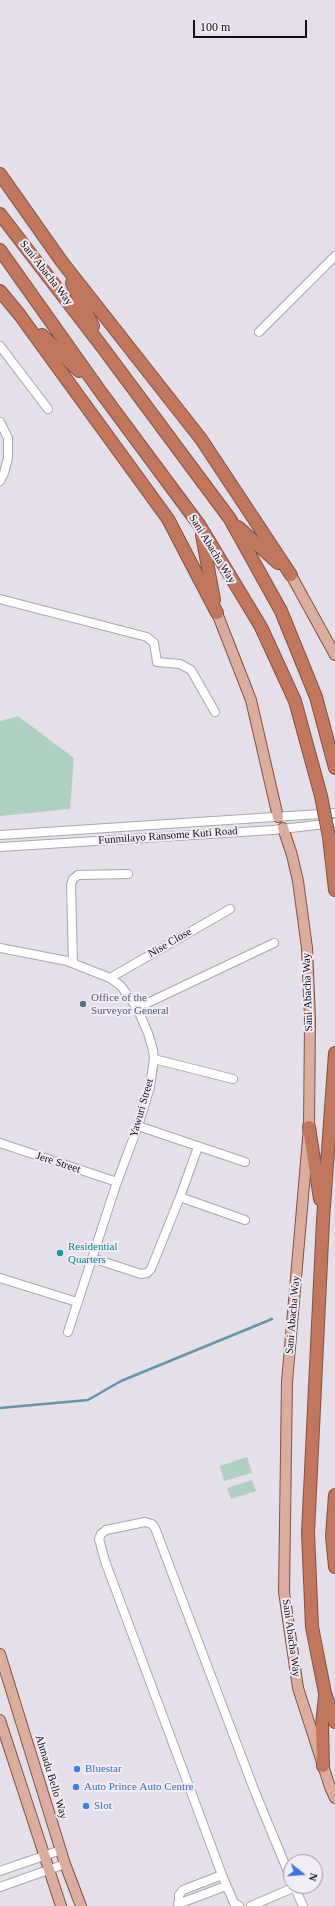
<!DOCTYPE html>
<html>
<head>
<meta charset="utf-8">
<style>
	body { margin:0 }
	#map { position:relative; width:335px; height:1906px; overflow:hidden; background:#e4dfe9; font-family:Georgia,serif }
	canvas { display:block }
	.north { position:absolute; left:283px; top:1854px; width:40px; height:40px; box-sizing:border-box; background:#f1ecf6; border:1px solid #97939b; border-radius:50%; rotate:107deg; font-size:11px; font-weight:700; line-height:16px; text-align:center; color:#100e12 }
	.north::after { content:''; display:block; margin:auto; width:14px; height:18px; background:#3d75e4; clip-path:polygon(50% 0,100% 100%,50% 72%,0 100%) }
	.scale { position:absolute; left:193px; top:20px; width:114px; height:18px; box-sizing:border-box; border:2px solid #100e12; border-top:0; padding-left:5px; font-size:12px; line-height:14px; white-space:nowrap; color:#100e12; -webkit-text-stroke:3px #f1ecf6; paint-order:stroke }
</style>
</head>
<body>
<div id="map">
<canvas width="335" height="1906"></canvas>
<div class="north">N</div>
<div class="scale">100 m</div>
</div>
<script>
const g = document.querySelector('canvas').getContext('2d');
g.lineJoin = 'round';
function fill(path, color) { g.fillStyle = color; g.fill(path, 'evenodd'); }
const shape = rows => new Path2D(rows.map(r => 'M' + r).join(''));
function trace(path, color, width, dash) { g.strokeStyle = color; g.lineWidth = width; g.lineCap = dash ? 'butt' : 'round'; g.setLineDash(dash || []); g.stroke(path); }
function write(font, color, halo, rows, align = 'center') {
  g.font = font + ' Georgia,serif'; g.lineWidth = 4; g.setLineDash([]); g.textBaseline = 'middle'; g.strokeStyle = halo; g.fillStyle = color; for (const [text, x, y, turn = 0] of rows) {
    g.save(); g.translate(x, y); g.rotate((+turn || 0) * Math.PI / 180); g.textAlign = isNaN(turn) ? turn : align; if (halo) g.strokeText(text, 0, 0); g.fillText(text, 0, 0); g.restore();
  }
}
fill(shape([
	[18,716,74,758,70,809,0,816,0,721],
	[247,1457,252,1473,224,1481,220,1466],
	[252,1480,256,1491,231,1499,227,1488]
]), '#b0d1c1');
trace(shape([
	[0,1408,88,1400,121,1381,272,1319]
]), '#6694ad', 2.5);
const minor = shape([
	[259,332,335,256],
	[0,346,48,409],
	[0,422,8,438,8,458,4,473,0,481],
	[0,599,147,637,154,643,157,662,180,664,191,670,215,712],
	[0,835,335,813],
	[0,847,273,830,335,823],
	[0,948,67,961,110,978,121,986,137,1008,148,1033,153,1050,154,1059,150,1087,138,1126,117,1182,68,1332],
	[73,963,71,885,73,879,78,875,128,874],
	[110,978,230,909],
	[137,1008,274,943],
	[154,1059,233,1079],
	[138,1126,245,1162],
	[0,1143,117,1182],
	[180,1197,245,1220],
	[92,1258,141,1274,147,1273,151,1269,180,1197,198,1147],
	[0,1278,77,1302],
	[0,1871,61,1850],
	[294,1886,303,1906],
	[0,1887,65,1864],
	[178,1904,226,1886],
	[179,1906,179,1895,183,1890,222,1875],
	[239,1906,234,1903,222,1875,105,1561,99,1539,101,1534,106,1530,145,1522,152,1524,155,1528,255,1792,291,1879],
	[251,1906,295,1887]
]);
const major = shape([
	[291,575,335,655],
	[217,613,251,700,278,817],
	[283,828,292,855,298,881,307,948,310,1019,309,1127,287,1382,284,1592,298,1688,330,1787,335,1798],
	[0,1654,65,1864,81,1906],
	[0,1720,61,1906]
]);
const highway = shape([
	[0,174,62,262,201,439,291,575],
	[0,214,103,348,230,519,281,611,316,697,335,768],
	[0,250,100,391,200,526,261,627,295,701,321,796],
	[72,283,93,326],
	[0,291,19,314,168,519,217,613],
	[42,335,79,371],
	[238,527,278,563],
	[202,535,214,600],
	[329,837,335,890],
	[335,1053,323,1220,308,1533,312,1627,325,1693,335,1722],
	[309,1127,320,1199],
	[335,1495,332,1536,335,1567],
	[323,1766,322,1725,325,1696]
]);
trace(minor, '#aaa5ae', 10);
trace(major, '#835243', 12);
trace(highway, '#835243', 14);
trace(minor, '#fff', 8);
trace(major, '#daad9e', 10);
trace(highway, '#c1765e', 12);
const highwayBridge = shape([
	[321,796,329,837]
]);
trace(highwayBridge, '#835243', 14, []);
trace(highwayBridge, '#c1765e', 12);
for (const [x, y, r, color] of [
	[83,1004,4,"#5c6f8a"],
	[60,1253,4,"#0f9aa8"],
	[77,1769,4,"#3f7fe0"],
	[76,1787,4,"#3f7fe0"],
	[86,1806,4,"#3f7fe0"]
]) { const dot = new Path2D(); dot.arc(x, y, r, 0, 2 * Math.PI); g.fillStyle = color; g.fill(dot); trace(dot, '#f1ecf6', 1.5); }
write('11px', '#100e12', '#f1ecf6', [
	["Sani Abacha Way",46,273,52],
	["Sani Abacha Way",212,549,58],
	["Funmilayo Ransome Kuti Road",168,836,-4],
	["Nise Close",170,943,-30],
	["Sani Abacha Way",308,992,-92],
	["Yawuri Street",142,1108,-74],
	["Jere Street",58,1163,18],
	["Sani Abacha Way",293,1315,-85],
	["Sani Abacha Way",291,1638,82],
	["Ahmadu Bello Way",51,1777,73]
]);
write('11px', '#4e5e75', '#f1ecf6', [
	["Office of the",91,998],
	["Surveyor General",91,1011]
], 'left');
write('11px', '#0d838f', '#f1ecf6', [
	["Residential",68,1247],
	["Quarters",68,1260]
], 'left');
write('11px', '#366cbe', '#f1ecf6', [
	["Bluestar",85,1769],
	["Auto Prince Auto Centre",84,1787],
	["Slot",94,1806]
], 'left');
</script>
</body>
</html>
